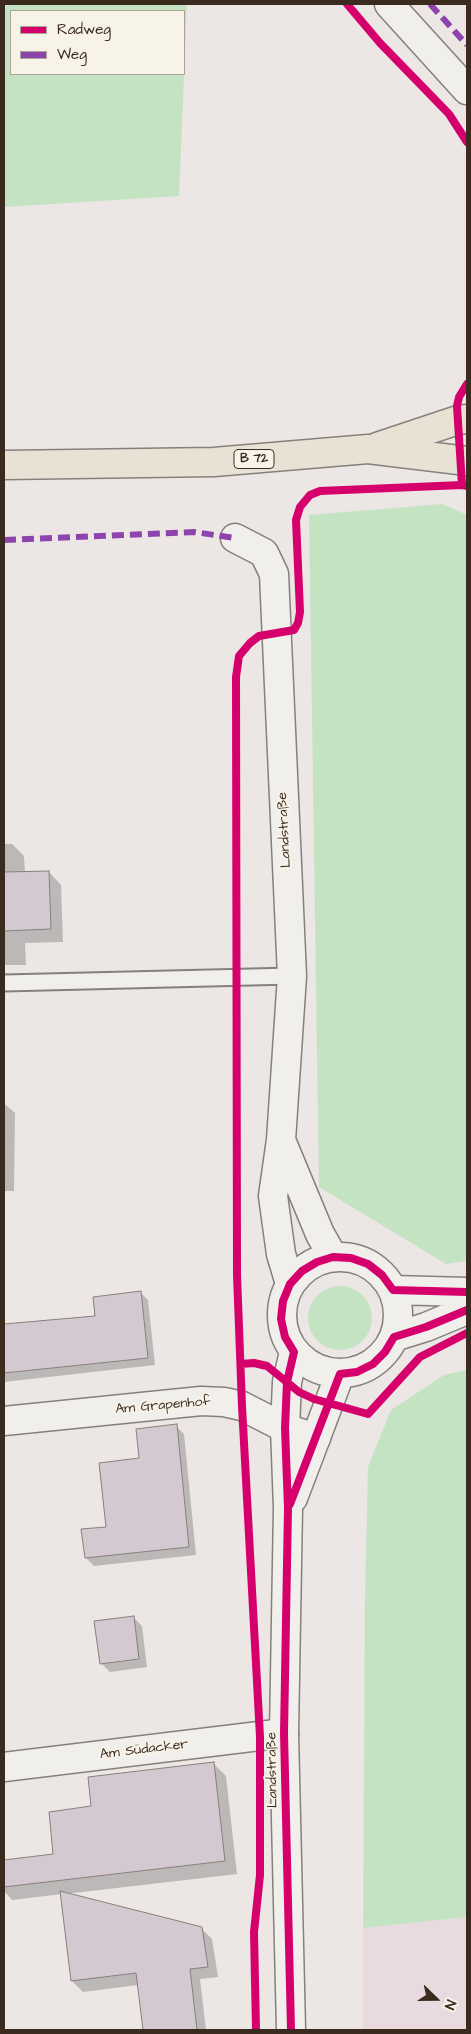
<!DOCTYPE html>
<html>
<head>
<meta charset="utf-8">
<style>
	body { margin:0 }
	#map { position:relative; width:471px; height:2034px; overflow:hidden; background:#ece6e5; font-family:"Architects Daughter",sans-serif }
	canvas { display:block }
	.frame { position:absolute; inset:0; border:5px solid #3b2a1e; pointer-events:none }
	.legend { position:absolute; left:10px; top:10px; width:175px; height:65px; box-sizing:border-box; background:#f7f3e8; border:1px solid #aca397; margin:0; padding:6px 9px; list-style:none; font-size:15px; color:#3b2a1e }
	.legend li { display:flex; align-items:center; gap:10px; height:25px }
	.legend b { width:25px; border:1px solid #aca397 }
	.north { position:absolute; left:411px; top:1974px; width:50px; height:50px; -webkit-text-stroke:4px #f7f3e8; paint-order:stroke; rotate:112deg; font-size:14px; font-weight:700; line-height:20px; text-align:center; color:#3b2a1e }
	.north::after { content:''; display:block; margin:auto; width:18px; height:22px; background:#3b2a1e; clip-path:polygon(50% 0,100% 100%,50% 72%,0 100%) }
</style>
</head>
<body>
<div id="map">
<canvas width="471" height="2034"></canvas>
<div class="frame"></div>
<ul class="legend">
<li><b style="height:6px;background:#d6006c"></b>Radweg</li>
<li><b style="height:6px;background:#8e44ad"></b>Weg</li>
</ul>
<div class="north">N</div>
</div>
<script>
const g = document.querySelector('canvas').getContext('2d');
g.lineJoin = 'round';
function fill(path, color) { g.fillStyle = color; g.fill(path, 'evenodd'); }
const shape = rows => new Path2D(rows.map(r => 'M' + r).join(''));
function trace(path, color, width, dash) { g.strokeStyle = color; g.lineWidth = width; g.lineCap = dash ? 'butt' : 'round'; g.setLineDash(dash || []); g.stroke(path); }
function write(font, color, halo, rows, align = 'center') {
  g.font = font + ' "Architects Daughter",sans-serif'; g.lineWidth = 4; g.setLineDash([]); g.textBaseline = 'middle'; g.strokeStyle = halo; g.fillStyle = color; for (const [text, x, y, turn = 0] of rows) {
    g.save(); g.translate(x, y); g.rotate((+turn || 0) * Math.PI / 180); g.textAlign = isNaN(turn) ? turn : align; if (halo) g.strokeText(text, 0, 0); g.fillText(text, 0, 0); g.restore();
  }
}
fill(shape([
	[467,1917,467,2030,363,2030,363,1928]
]), '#e8dadf');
fill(shape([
	[4,4,187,4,179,196,4,207],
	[11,11,184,11,184,74,11,74],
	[442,504,467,515,467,1261,446,1264,319,1187,309,515],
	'308 1318a32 32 0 1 1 64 0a32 32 0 1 1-64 0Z',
	[467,1370,467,1917,363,1928,365,1597,368,1467,391,1410,444,1375]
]), '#c4e3c2');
fill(shape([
	[4,844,12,844,24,856,25,873,49,872,61,885,63,942,25,943,26,965,4,965],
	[4,1105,6,1105,15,1113,14,1191,4,1191],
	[141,1293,148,1300,155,1365,4,1382,4,1325,96,1317],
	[176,1426,184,1434,196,1555,94,1566,86,1558,83,1531,107,1528,140,1459],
	[133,1617,142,1626,147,1667,110,1672,101,1663],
	[213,1763,226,1776,237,1874,65,1894,201,1928,212,1939,218,1977,200,1979,206,2030,144,2030,138,1985,83,1992,72,1981,62,1894,12,1900,4,1891,4,1861,55,1855,92,1807]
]), '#0003');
const building = shape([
	[49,871,51,929,4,931,4,872,49,871],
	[141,1291,148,1358,4,1373,4,1324,95,1316,93,1297,141,1291],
	[177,1424,189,1547,85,1558,81,1529,106,1527,99,1463,139,1458,136,1429,177,1424],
	[134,1616,139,1659,100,1664,94,1621,134,1616],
	[214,1762,225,1861,4,1887,4,1860,53,1854,49,1812,91,1806,88,1777,214,1762],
	[60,1891,202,1927,208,1967,190,1969,197,2030,143,2030,136,1973,71,1981,60,1891]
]);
fill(building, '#d4c9d0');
trace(building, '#86807c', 1);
const lane = shape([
	[4,983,292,976]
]);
const street = shape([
	[235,538,264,553,274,574,292,976,281,1140,273,1196,281,1254,290,1284],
	[281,1140,320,1234,333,1257],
	[4,1421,201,1401,224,1402,242,1406,285,1428,316,1438],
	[4,1767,284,1733]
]);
const secondary = shape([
	[389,4,467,90],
	'282 1315a58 58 0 1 1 116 0a58 58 0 1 1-116 0Z',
	[393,1290,467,1292],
	[394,1337,426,1327,467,1310],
	[293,1498,340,1374],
	[291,2030,284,1733,288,1508,285,1428,287,1382,294,1352]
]);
const primary = shape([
	[377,447,458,420,467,419],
	[4,465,214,462,368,449,467,461]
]);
trace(lane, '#86807c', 19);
trace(street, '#86807c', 31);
trace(secondary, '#86807c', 31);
trace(primary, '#86807c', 31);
trace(lane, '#f1efec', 15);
trace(street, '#f1efec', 28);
trace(secondary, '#f1efec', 28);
trace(primary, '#e8e2d5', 28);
trace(shape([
	[430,4,467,45],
	[4,540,194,532,235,538]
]), '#8e44ad', 6, [12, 6]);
trace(shape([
	[347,4,380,43,449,114,467,142],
	[462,485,457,406,459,397,467,384],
	[241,1364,254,1363,267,1366,299,1392,314,1399,368,1414,420,1357,467,1333],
	[290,1504,340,1374,357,1372,373,1364,385,1352,394,1337,426,1327,467,1310],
	[256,2030,254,1932,260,1875,260,1737,242,1406,237,1275,236,677,239,656,250,643,259,636,294,630,298,623,300,612,296,520,300,507,310,495,320,491,462,485,467,486],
	[291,2030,284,1733,288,1508,285,1428,287,1382,294,1352,285,1337,281,1319,283,1301,290,1284,302,1271,317,1262,333,1257,351,1258,368,1264,382,1275,393,1290,467,1292]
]), '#d6006c', 8);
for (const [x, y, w] of [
	[254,459,40]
]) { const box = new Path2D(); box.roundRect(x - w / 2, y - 9.5, w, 19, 4); g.fillStyle = '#f7f3e8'; g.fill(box); trace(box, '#3b2a1e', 1); }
write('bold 12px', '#3b2a1e', null, [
	["B 72",254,459]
]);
write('14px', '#3b2a1e', '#f7f3e8', [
	["Landstraße",285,830,-93],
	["Am Grapenhof",163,1406,-5],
	["Am Südacker",144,1750,-7],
	["Landstraße",273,1770,-91]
]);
</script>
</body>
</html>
